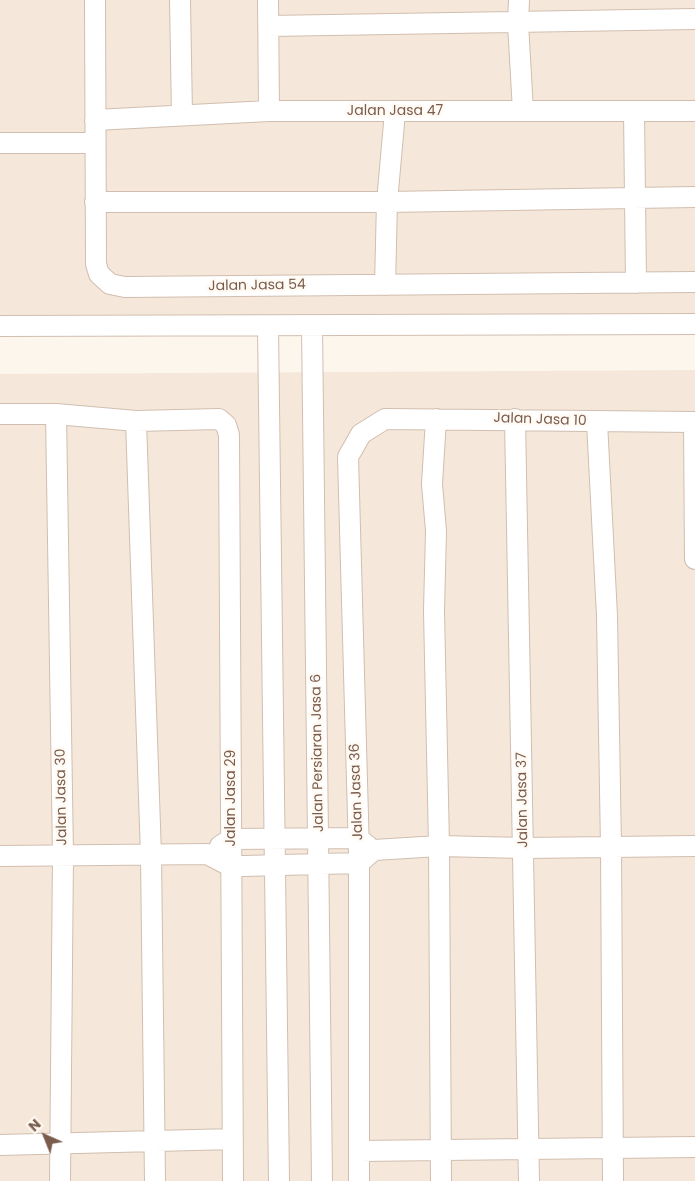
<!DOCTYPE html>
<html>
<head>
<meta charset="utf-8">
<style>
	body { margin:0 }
	#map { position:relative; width:695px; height:1181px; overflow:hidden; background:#fdf6ec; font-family:Poppins,sans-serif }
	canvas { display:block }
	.north { position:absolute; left:20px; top:1111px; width:50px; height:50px; -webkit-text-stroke:4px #fffaf3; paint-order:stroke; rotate:316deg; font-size:14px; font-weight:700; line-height:20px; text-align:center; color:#7a5c4d }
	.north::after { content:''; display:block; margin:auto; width:18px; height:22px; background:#7a5c4d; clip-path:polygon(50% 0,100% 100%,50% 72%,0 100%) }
</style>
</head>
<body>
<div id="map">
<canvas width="695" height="1181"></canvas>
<div class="north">N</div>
</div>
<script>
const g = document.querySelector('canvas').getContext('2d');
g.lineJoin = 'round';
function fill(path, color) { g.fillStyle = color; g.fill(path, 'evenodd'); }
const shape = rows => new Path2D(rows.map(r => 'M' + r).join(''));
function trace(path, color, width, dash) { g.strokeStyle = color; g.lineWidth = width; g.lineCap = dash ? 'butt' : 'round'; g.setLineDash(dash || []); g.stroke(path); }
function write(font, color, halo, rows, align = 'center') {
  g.font = font + ' Poppins,sans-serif'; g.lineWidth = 5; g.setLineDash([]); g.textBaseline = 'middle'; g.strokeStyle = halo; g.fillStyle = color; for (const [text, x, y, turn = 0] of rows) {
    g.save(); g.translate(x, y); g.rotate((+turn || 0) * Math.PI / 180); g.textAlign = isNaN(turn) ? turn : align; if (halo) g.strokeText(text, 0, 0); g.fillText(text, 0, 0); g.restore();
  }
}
fill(shape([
	[0,0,695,0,695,316,0,321],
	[695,370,695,1181,0,1181,0,374]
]), '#f5e8da');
const minor = shape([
	[95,0,96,264,99,274,110,284,125,287,695,282],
	[180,0,182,115],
	[268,0,269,111],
	[519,0,518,23,523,111],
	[269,26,695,19],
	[634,111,636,283],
	[95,120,269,111,695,111],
	[0,143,95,143],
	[95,202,387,202,695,197],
	[385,285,387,202,395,112],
	[0,326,695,324],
	[312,326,322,1181],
	[268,327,279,1181],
	[0,414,56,414,136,421,219,419,226,425,229,435,233,1181],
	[56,414,63,855,60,1181],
	[436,419,432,484,436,531,434,611,439,846,441,1181],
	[515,419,529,1181],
	[136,421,151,855,155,1181],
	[597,422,607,616,611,847,613,1181],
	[694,422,695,559],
	[220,846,231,839,358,838,368,846],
	[0,856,207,854,230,866,244,866,359,863,374,850,439,846,524,848,695,846],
	[0,1145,233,1139],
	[359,1151,695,1147],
	[359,1181,359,853,348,457,361,434,385,419,695,422]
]);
trace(minor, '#d1beb0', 22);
trace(minor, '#fff', 20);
write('14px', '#7a5c4d', '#fffaf3', [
	["Jalan Jasa 47",395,111],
	["Jalan Jasa 54",257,286,-1],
	["Jalan Jasa 10",540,420,2],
	["Jalan Persiaran Jasa 6",318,753,-91],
	["Jalan Jasa 36",357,792,-92],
	["Jalan Jasa 30",62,797,-91],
	["Jalan Jasa 29",231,798,-90],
	["Jalan Jasa 37",523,800,-91]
]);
</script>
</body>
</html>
